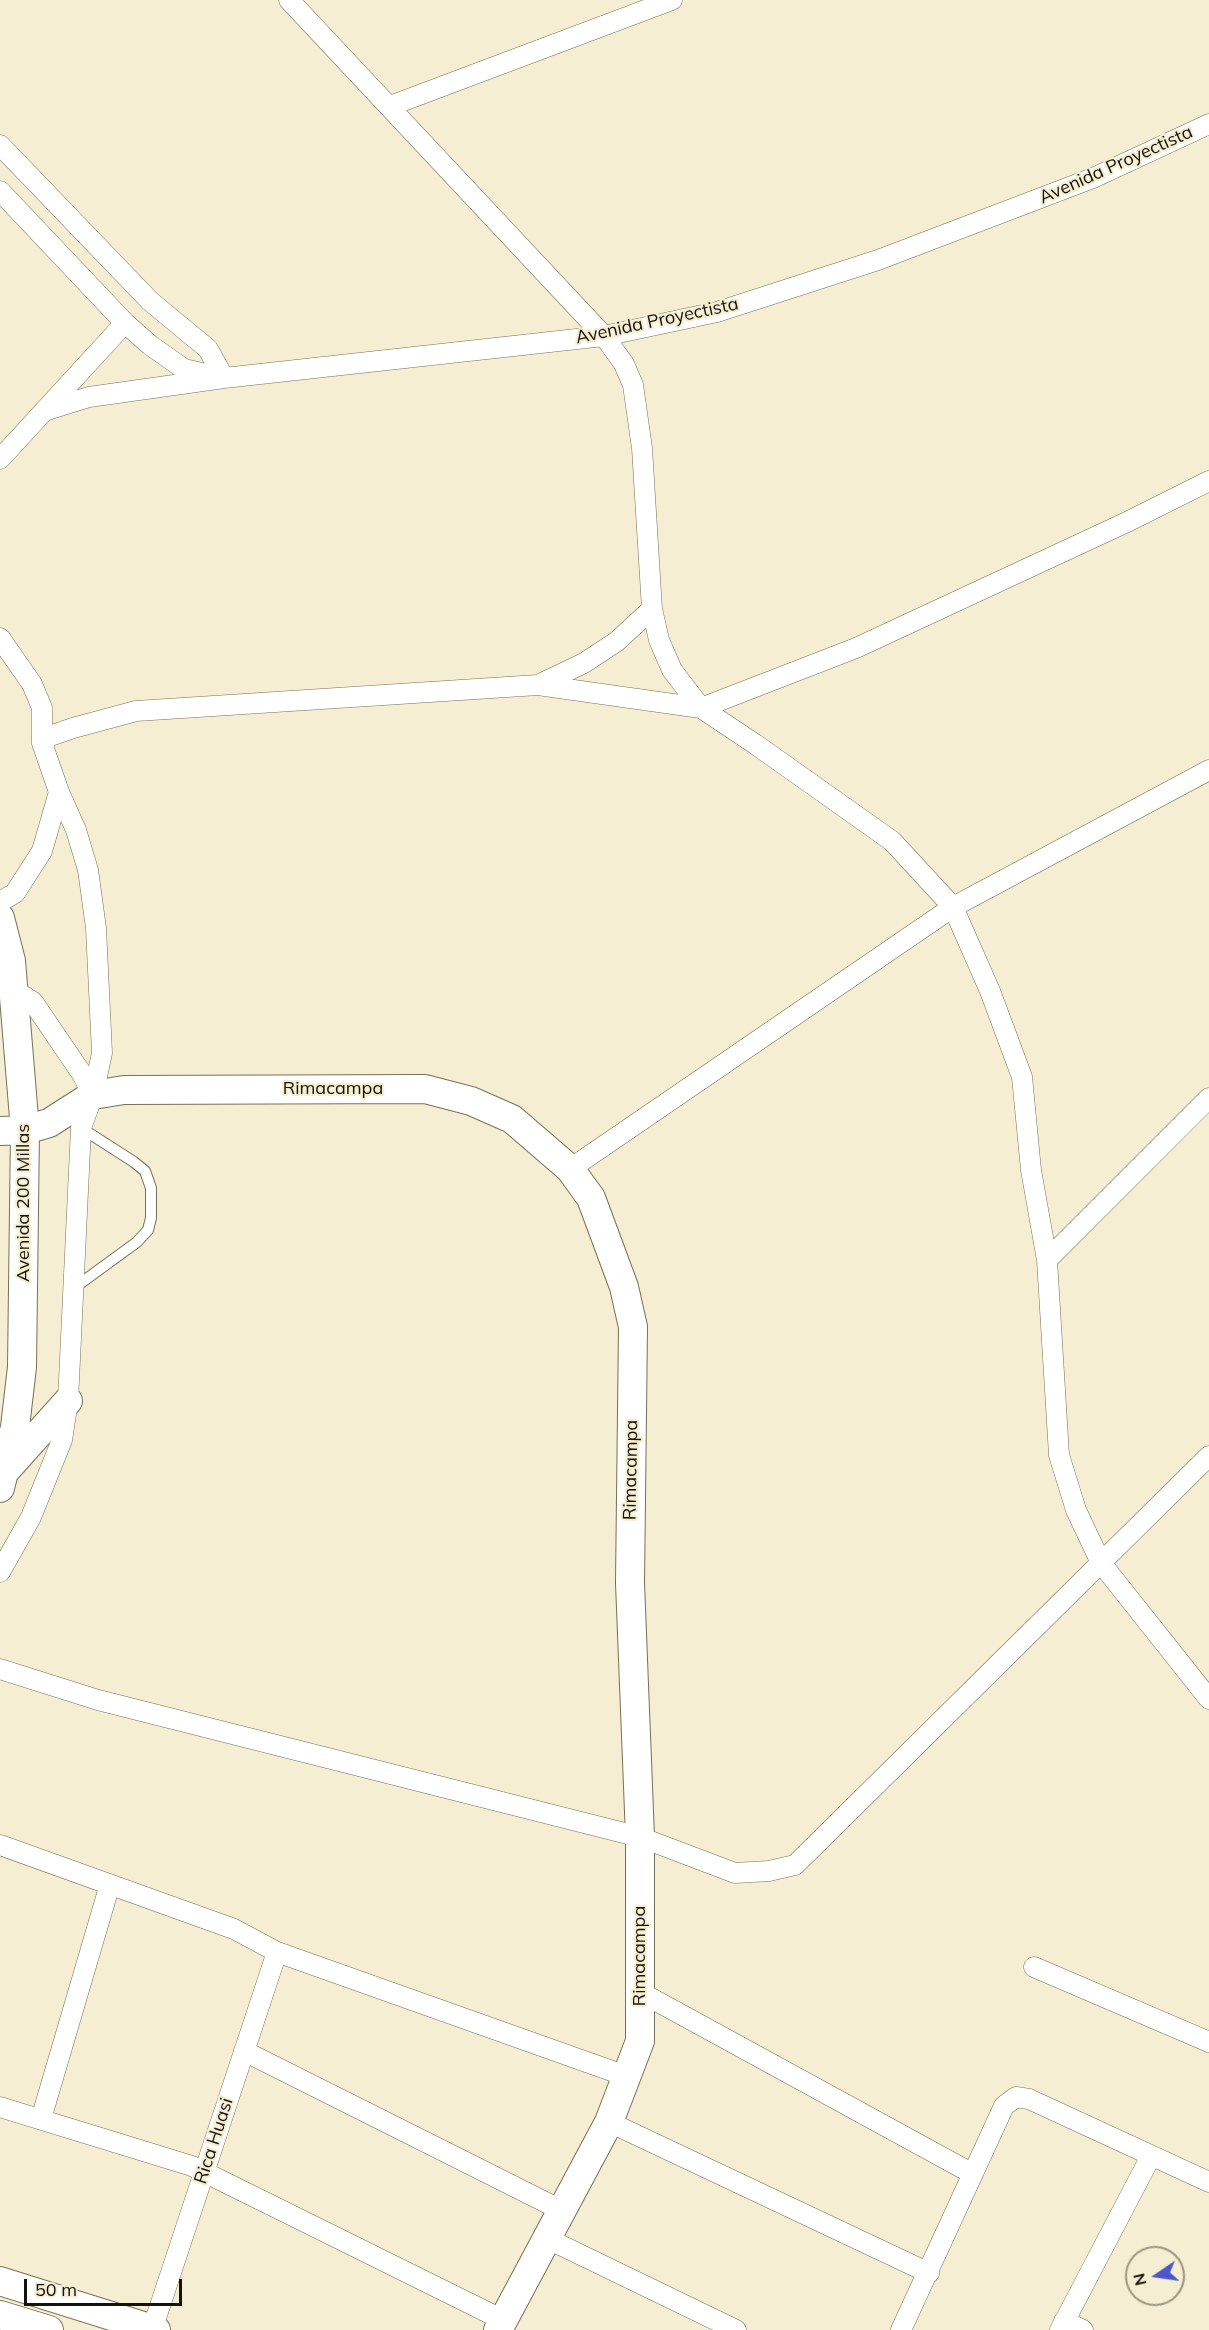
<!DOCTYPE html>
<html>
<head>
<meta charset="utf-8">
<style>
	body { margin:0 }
	#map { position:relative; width:1209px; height:2330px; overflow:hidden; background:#f5eed2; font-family:Mulish,sans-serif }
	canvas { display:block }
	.north { position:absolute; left:1125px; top:2246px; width:60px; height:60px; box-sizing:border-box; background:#f5eed2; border:2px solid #9b9682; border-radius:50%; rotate:257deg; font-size:16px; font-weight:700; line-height:24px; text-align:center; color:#151209 }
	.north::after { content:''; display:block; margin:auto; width:21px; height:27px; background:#4c57cd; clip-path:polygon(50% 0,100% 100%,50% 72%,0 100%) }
	.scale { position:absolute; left:24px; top:2279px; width:158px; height:27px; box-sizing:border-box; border:3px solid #151209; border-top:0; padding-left:8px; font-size:18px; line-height:21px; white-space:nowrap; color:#151209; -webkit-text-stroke:4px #f5eed2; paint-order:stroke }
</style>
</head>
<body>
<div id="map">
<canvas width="1209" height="2330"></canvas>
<div class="north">N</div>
<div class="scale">50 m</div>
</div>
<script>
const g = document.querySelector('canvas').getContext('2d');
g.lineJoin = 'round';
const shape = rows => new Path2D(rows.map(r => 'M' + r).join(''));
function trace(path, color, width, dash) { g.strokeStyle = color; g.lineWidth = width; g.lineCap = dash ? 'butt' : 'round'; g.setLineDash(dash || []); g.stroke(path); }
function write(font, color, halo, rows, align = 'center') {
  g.font = font + ' Mulish,sans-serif'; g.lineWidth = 4.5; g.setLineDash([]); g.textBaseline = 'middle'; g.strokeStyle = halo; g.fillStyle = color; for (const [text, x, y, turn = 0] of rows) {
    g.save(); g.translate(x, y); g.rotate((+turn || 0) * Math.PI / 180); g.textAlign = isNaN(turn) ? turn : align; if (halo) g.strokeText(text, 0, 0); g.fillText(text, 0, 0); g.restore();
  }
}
const lane = shape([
	[74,1288,137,1242,148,1230,151,1218,151,1188,145,1171,134,1162,81,1128]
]);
const street = shape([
	[289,0,604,336,624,364,633,385,642,448,652,609,659,640,672,670,701,708,755,744,892,841,953,907,990,991,1022,1077,1031,1170,1047,1260,1059,1455,1076,1510,1101,1563,1209,1699],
	[390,106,672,0],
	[0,145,150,301,208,349,224,378,89,397,44,411],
	[0,191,125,323,150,345,184,369,224,378,604,336,717,312,878,260,1093,178,1209,124],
	[0,459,125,323],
	[0,638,32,684,42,708,42,743,59,792,76,830,88,870,96,928,102,1053,93,1095],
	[538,685,584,663,616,642,652,609],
	[42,743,50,736,73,728,136,711,538,685,701,708,856,648,1127,522,1209,481],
	[0,902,15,893,42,851,59,792],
	[570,1169,953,907,1209,770],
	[1047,1260,1209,1098],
	[0,1572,31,1517,62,1440,68,1401,81,1128,93,1095,82,1074,33,1002,14,990],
	[0,1669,98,1700,640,1837,735,1873,769,1871,795,1865,1209,1456],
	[0,1845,234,1929,277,1952,626,2076],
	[1034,1967,1209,2042],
	[640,1992,973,2174],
	[244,2051,561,2210],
	[0,2107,192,2166,503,2320],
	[41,2119,110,1884],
	[609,2122,929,2273],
	[546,2238,736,2330],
	[1064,2321,1083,2330],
	[152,2330,277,1952],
	[901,2330,1004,2106,1016,2097,1029,2099,1209,2182],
	[1060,2330,1151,2156]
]);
const secondary = shape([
	[0,918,11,961,25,1130,22,1367,15,1427,0,1488],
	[0,1131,25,1130,49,1123,93,1095,124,1090,425,1089,471,1101,512,1119,570,1169,591,1198,624,1287,633,1327,630,1583,640,1837,640,2041,609,2122,498,2330],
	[7,1469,68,1401],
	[0,2281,156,2330],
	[0,2315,49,2330]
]);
trace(lane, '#777058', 12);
trace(street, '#777058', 21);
trace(secondary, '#777058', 30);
trace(lane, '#fff', 10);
trace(street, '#fff', 20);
trace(secondary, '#fff', 28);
write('18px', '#151209', '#f5eed2', [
	["Avenida Proyectista",1116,165,-24],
	["Avenida Proyectista",657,321,-12],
	["Rimacampa",333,1089],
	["Avenida 200 Millas",24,1203,-90],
	["Rimacampa",631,1470,-89],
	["Rimacampa",640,1956,-90],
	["Rica Huasi",214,2141,-72]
]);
</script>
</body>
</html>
